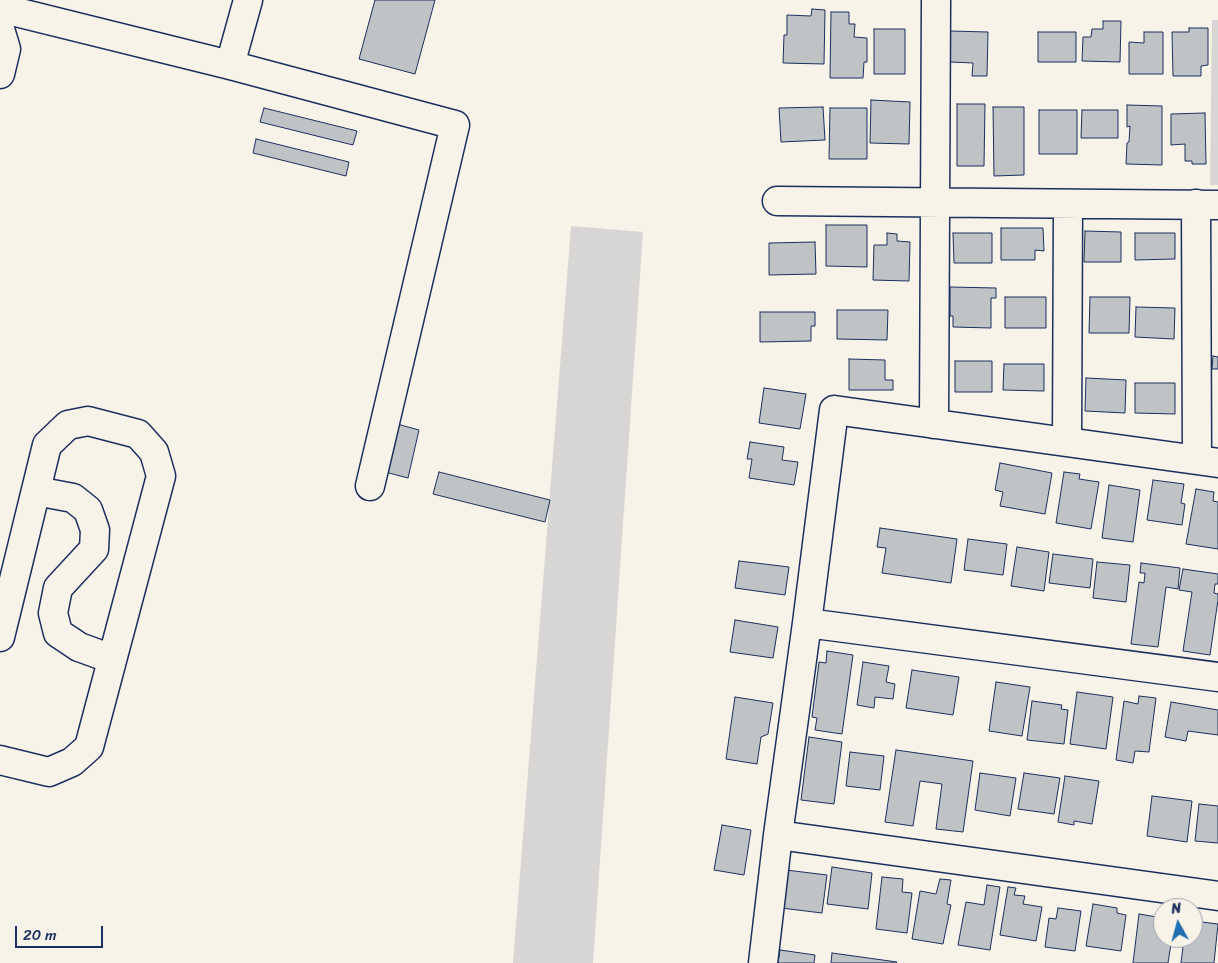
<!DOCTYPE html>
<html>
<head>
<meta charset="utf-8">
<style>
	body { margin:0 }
	#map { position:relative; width:1218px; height:963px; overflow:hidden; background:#f7f3e8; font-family:Sriracha,sans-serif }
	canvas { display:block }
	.north { position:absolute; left:1153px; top:898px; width:50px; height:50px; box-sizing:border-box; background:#f7f3e8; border:1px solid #9fa5b1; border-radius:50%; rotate:353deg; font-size:14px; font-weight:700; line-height:20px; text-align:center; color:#1b2f5e }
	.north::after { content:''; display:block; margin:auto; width:18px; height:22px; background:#1f6fb2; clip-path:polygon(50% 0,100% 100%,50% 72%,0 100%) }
	.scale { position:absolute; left:15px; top:926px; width:88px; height:22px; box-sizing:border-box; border:2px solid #1b2f5e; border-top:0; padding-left:6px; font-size:15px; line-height:18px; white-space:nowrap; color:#1b2f5e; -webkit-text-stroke:4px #f7f3e8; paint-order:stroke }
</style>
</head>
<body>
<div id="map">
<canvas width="1218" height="963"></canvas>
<div class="north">N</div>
<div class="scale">20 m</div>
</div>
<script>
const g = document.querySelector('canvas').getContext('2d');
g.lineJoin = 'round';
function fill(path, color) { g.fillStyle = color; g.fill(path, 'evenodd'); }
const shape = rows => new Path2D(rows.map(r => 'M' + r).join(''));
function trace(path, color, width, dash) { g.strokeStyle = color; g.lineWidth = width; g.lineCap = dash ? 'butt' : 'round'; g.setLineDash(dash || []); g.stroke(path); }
fill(shape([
	[1212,20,1218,20,1218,185,1210,185],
	[571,226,643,232,593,963,513,963]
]), '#d7d6d4');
const building = shape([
	[375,0,435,0,415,74,359,59,375,0],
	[812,9,825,10,824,64,783,63,784,35,787,35,787,15,811,16,812,9],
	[831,12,849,12,849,24,855,24,854,37,867,38,867,62,864,62,863,78,830,78,831,12],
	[1103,21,1121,21,1120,62,1082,61,1083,37,1091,37,1092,29,1103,29,1103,21],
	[1189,28,1208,28,1208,65,1201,66,1201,76,1173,76,1172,32,1189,32,1189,28],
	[874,29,905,29,905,74,874,74,874,29],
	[950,31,988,32,987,76,972,76,973,63,950,62,950,31],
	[1038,32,1076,32,1076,62,1038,62,1038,32],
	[1144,32,1163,32,1163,74,1129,74,1129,42,1144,43,1144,32],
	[871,100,910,102,909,144,870,143,871,100],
	[957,104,985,104,984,166,957,166,957,104],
	[1127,105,1162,106,1162,165,1126,164,1127,143,1129,142,1130,126,1127,127,1127,105],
	[823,107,825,140,781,142,779,108,823,107],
	[993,107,1024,107,1024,175,994,176,993,107],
	[264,108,357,131,353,145,260,122,264,108],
	[830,108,867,108,867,159,829,159,830,108],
	[1039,110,1077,110,1077,154,1039,154,1039,110],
	[1082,110,1118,110,1118,138,1081,138,1082,110],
	[1205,113,1206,164,1192,164,1192,161,1185,161,1185,144,1171,145,1171,114,1205,113],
	[256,139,349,162,346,176,253,153,256,139],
	[826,225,867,225,867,267,826,266,826,225],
	[1001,228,1043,228,1044,251,1035,250,1035,260,1001,260,1001,228],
	[1085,231,1121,232,1121,262,1084,262,1085,231],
	[887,233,897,234,897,241,910,242,909,281,873,280,874,245,887,245,887,233],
	[953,233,992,233,992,263,954,263,953,233],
	[1135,233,1175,233,1175,259,1135,260,1135,233],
	[815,242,816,274,769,275,769,243,815,242],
	[950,287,996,288,996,298,991,298,991,328,953,327,953,316,950,316,950,287],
	[1005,297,1046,297,1046,328,1005,328,1005,297],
	[1090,297,1130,297,1129,333,1089,333,1090,297],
	[1136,307,1175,308,1174,339,1135,337,1136,307],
	[837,310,888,310,887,340,837,339,837,310],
	[760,312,815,312,815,326,811,326,811,341,760,342,760,312],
	[1213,356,1218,357,1218,369,1212,369,1213,356],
	[849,359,885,360,885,380,893,380,893,390,849,390,849,359],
	[955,361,992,361,992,392,955,392,955,361],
	[1004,364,1044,364,1044,391,1003,390,1004,364],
	[1086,378,1126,380,1125,413,1085,411,1086,378],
	[1135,383,1175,383,1175,414,1135,413,1135,383],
	[764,388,806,394,800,429,759,423,764,388],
	[397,424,419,430,408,478,385,472,397,424],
	[750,442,784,447,782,460,798,462,794,485,749,478,752,459,747,459,750,442],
	[1000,463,1052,473,1045,514,1000,506,1003,492,995,490,1000,463],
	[439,472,550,500,545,522,433,494,439,472],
	[1064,472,1080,474,1079,479,1099,482,1091,529,1056,523,1064,472],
	[1153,480,1184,484,1181,503,1185,504,1182,525,1147,520,1153,480],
	[1109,485,1140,490,1133,542,1102,538,1109,485],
	[1196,489,1214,492,1213,501,1218,502,1218,549,1186,544,1196,489],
	[880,528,957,539,951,583,882,573,886,548,877,547,880,528],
	[968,539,1007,544,1003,575,964,570,968,539],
	[1017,547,1049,552,1044,591,1011,586,1017,547],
	[1053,554,1093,559,1090,588,1049,583,1053,554],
	[739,561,789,567,785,595,735,588,739,561],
	[1097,562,1130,565,1126,602,1093,598,1097,562],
	[1141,563,1180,568,1178,589,1166,587,1158,647,1131,644,1139,582,1144,583,1145,573,1140,573,1141,563],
	[1183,569,1218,574,1218,584,1215,584,1214,593,1218,594,1218,600,1210,655,1183,651,1192,592,1179,590,1183,569],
	[735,620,778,627,773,658,730,652,735,620],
	[827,651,853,655,842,734,815,730,817,718,812,717,819,662,826,663,827,651],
	[863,662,889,666,886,682,895,684,893,699,875,697,874,708,857,705,863,662],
	[912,670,959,677,953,715,906,708,912,670],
	[996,682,1030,687,1022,736,989,731,996,682],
	[1077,692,1113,697,1106,749,1070,744,1077,692],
	[1139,696,1156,698,1149,752,1135,751,1133,763,1116,760,1124,701,1138,704,1139,696],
	[735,697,773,703,768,734,761,737,757,764,726,759,735,697],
	[1032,701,1062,705,1061,709,1068,710,1064,744,1027,740,1032,701],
	[1171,702,1218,710,1218,735,1188,731,1186,741,1165,737,1171,702],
	[809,737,842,742,834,804,801,800,809,737],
	[896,750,973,761,963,832,936,829,942,784,920,781,913,826,885,822,896,750],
	[850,752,884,756,880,790,846,786,850,752],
	[980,773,1016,778,1010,816,975,810,980,773],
	[1024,773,1060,778,1054,814,1018,809,1024,773],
	[1065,776,1099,781,1092,824,1074,821,1074,825,1058,822,1065,776],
	[1152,796,1192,801,1187,842,1147,836,1152,796],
	[1199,804,1218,806,1218,843,1195,841,1199,804],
	[722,825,751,830,744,875,714,870,722,825],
	[832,867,872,873,868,909,827,904,832,867],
	[786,870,827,875,822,913,781,908,786,870],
	[882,877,903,879,902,892,912,893,907,933,876,929,882,877],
	[940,879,951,880,947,904,951,905,943,944,912,939,920,891,936,894,940,879],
	[987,885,1000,887,990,950,958,945,966,902,984,905,987,885],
	[1008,887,1016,888,1014,895,1025,896,1023,904,1042,907,1036,941,1000,935,1008,887],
	[1093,904,1117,908,1117,913,1126,915,1121,951,1086,946,1093,904],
	[1058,908,1081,911,1075,951,1045,947,1049,918,1056,919,1058,908],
	[1139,914,1163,918,1163,938,1172,938,1168,963,1133,963,1139,914],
	[1193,921,1218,924,1214,963,1181,963,1184,938,1193,938,1193,921],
	[780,950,815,955,814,963,778,963,780,950],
	[832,953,897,962,896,963,831,963,832,953]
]);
fill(building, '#c0c3c5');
trace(building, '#1b2f5e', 1);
const minor = shape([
	[0,8,230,65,455,125,370,486],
	[0,29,6,49,0,74],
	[230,65,248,0],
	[777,201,1218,205],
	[1196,204,1197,460],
	[934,424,936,0],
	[1067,442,1068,204],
	[36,491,73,498,88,510,95,530,94,549,58,588,53,613,58,633,79,647,112,659],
	[807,623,1218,677],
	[0,637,47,445,68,425,88,421,138,434,154,452,161,476,89,747,72,762,49,772,0,760],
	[778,835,1218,896],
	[763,963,778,835,807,623,834,410,1218,463]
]);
trace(minor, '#1b2f5e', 31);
trace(minor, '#f7f3e8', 28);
</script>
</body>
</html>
